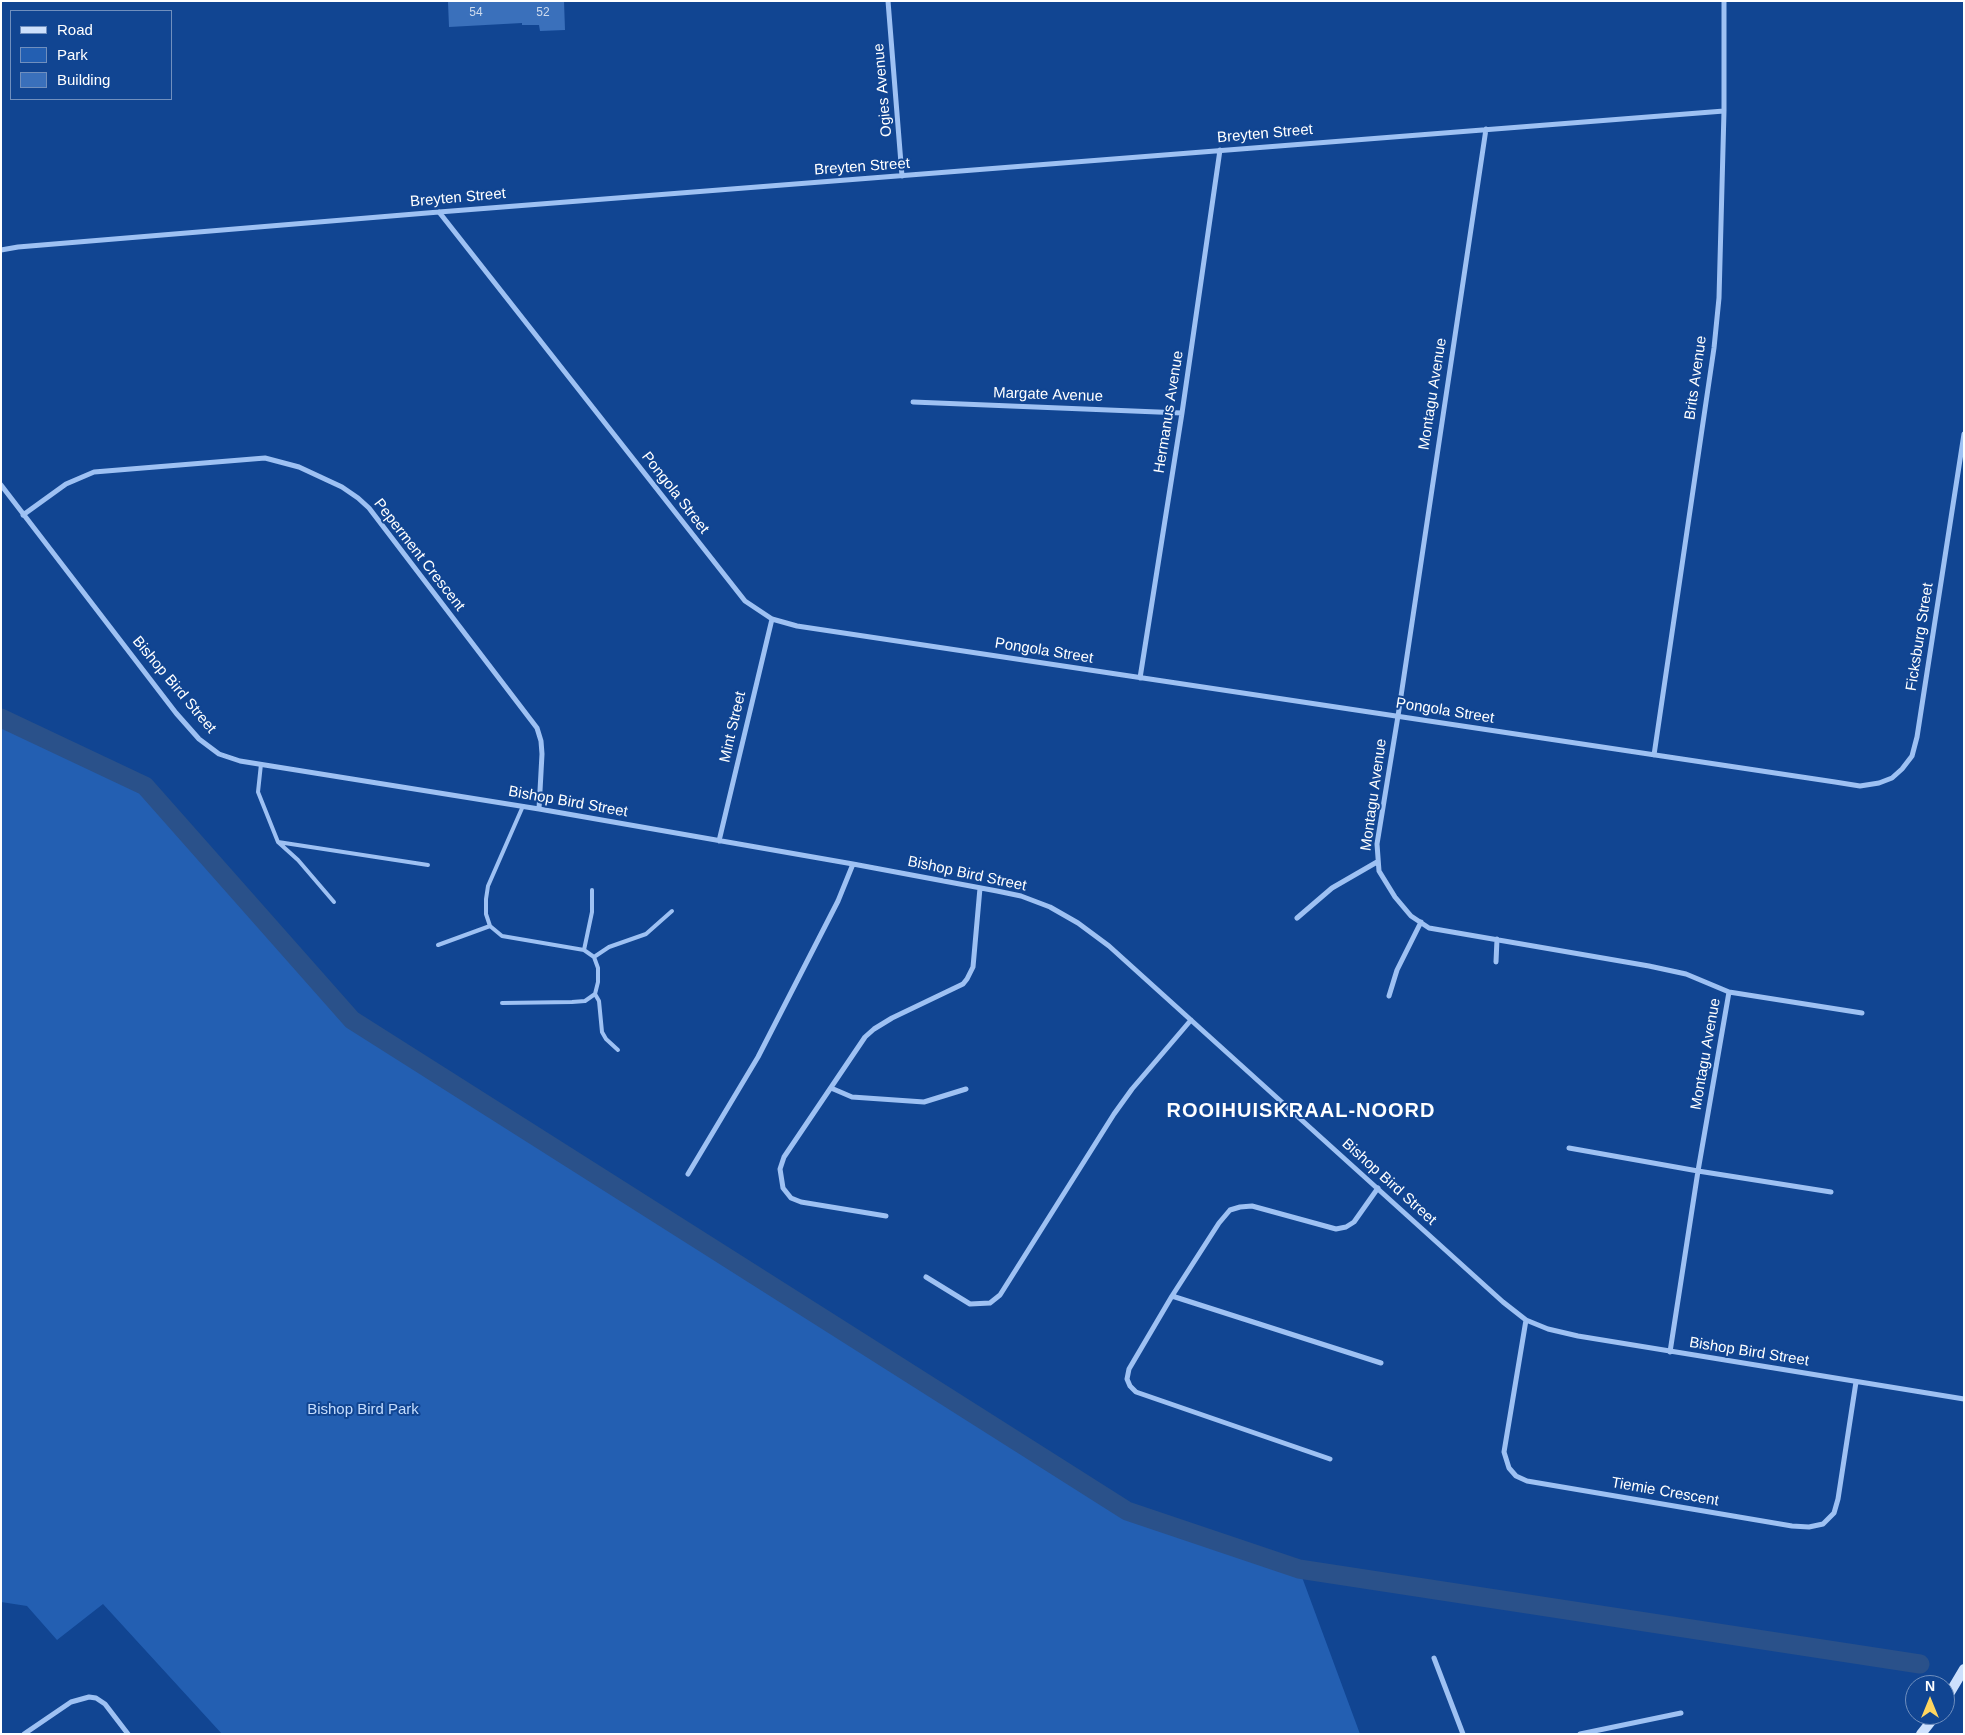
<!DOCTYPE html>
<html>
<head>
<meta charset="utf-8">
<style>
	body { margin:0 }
	#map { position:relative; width:1965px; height:1735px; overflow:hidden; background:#114592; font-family:Helvetica,sans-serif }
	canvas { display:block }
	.frame { position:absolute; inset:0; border:2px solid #fff; pointer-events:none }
	.legend { position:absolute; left:10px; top:10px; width:162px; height:90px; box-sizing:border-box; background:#114592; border:1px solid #708fbe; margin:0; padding:6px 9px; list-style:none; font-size:15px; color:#fff }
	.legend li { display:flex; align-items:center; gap:10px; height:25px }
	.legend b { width:25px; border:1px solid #708fbe }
	.north { position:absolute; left:1905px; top:1675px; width:50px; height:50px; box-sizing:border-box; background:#114592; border:1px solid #708fbe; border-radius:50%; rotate:0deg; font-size:14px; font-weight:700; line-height:20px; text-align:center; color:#fff }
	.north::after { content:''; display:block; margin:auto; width:18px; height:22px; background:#ffd660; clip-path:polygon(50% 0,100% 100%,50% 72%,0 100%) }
</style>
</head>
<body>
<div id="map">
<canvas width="1965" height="1735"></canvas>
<div class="frame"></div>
<ul class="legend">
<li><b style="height:6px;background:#cde0fc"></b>Road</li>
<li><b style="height:14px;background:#235fb2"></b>Park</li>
<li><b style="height:14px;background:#3a70bb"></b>Building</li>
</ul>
<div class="north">N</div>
</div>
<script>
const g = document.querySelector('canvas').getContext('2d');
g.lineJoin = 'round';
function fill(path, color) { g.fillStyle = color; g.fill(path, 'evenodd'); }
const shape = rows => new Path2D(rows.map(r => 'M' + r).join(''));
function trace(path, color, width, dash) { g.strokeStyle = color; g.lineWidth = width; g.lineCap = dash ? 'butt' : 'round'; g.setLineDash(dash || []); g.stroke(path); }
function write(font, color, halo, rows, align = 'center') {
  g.font = font + ' Helvetica,sans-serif'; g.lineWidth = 4; g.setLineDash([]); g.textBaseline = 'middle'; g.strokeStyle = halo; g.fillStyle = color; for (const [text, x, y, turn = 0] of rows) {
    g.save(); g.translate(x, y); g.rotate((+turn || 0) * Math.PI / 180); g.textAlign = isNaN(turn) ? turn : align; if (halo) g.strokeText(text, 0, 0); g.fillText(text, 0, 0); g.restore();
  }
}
fill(shape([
	[1,718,145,786,352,1020,1127,1511,1299,1569,1360,1734,222,1734,103,1604,57,1640,27,1606,1,1602]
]), '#235fb2');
trace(shape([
	[1,718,145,786,352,1020,1127,1511,1299,1569,1920,1664]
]), '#2a518a', 19);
fill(shape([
	[465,1,564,1,565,30,540,31,539,25,522,25,522,23,449,27,448,2]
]), '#3a70bb');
trace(shape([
	[261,764,258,792,278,842,298,860,334,902],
	[278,842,428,865],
	[438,945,490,926],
	[584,950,592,912,592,890],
	[594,957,609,947,646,934,672,911],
	[595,994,599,1001,602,1032,606,1039,618,1050],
	[502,1003,572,1002,585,1001,595,994,598,982,598,968,594,957,584,950,502,936,490,926,486,914,486,899,488,886,523,806]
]), '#9ec1f3', 4);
trace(shape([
	[888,1,902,176],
	[1486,129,1398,716,1377,844,1379,871,1395,897,1411,916,1429,928,1649,966,1686,974,1729,992,1862,1013],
	[439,212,745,601,772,619,797,626,1835,782,1860,786,1879,783,1892,778,1902,769,1912,756,1917,737,1964,434],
	[1,250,18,247,439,212,1724,111],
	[913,402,1182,413],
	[1,485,176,713,199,739,219,754,240,761,539,809,853,864,997,891,1021,896,1050,907,1078,923,1109,946,1503,1302,1526,1320,1548,1329,1578,1336,1964,1399],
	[23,515,66,484,94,472,265,458,299,467,342,487,358,498,369,508,537,728,541,741,542,754,539,809],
	[1140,678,1182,413,1220,150],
	[1654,755,1714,348,1719,298,1724,111,1724,1],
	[719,841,772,619],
	[1297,918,1332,888,1377,862],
	[1496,962,1497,939],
	[1389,996,1397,970,1421,922],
	[831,1088,852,1097,924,1102,966,1089],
	[1569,1148,1698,1171,1831,1192],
	[688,1174,758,1057,838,901,853,864],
	[886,1216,801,1202,791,1198,783,1188,780,1169,784,1157,865,1037,874,1029,892,1018,963,984,967,979,973,967,980,888],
	[926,1277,970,1304,990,1303,1000,1295,1114,1114,1132,1089,1191,1020],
	[1172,1296,1381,1363],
	[1526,1320,1504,1452,1509,1468,1516,1476,1527,1481,1792,1526,1809,1527,1823,1524,1834,1513,1838,1499,1856,1382],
	[1670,1352,1698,1171,1729,992],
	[1330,1459,1136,1392,1130,1386,1127,1379,1129,1369,1172,1296,1219,1223,1230,1210,1240,1207,1252,1206,1336,1229,1346,1227,1354,1222,1378,1188],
	[1434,1658,1463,1734],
	[24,1734,71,1702,89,1697,96,1698,105,1704,128,1734],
	[1580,1734,1681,1713]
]), '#9ec1f3', 5);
trace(shape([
	[1945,1701,1964,1669],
	[1921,1734,1936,1715]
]), '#cde0fc', 10);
write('12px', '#cedbee', null, [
	["54",476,13],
	["52",543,13]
]);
write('15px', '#fff', '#114592', [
	["Ogies Avenue",883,90,-95],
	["Breyten Street",1265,134,-5],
	["Breyten Street",862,167,-4],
	["Breyten Street",458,198,-5],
	["Brits Avenue",1696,378,-82],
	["Montagu Avenue",1433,394,-81],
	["Margate Avenue",1048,395,2],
	["Hermanus Avenue",1169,412,-81],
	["Pongola Street",675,493,52],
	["Peperment Crescent",419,555,52],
	["Ficksburg Street",1920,637,-81],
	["Pongola Street",1044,651,9],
	["Bishop Bird Street",174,685,50],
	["Pongola Street",1445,711,9],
	["Mint Street",733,727,-77],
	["Montagu Avenue",1374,795,-82],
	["Bishop Bird Street",568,802,10],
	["Bishop Bird Street",967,874,12],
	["Montagu Avenue",1706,1054,-80],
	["Bishop Bird Street",1389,1182,42],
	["Bishop Bird Street",1749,1352,9],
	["Tiemie Crescent",1665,1492,10]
]);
write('15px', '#c5ddfd', '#114592', [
	["Bishop Bird Park",363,1410]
]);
g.letterSpacing = '1px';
write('bold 20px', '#fff', '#114592', [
	["ROOIHUISKRAAL-NOORD",1301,1111]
]);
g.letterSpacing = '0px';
</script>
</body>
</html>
